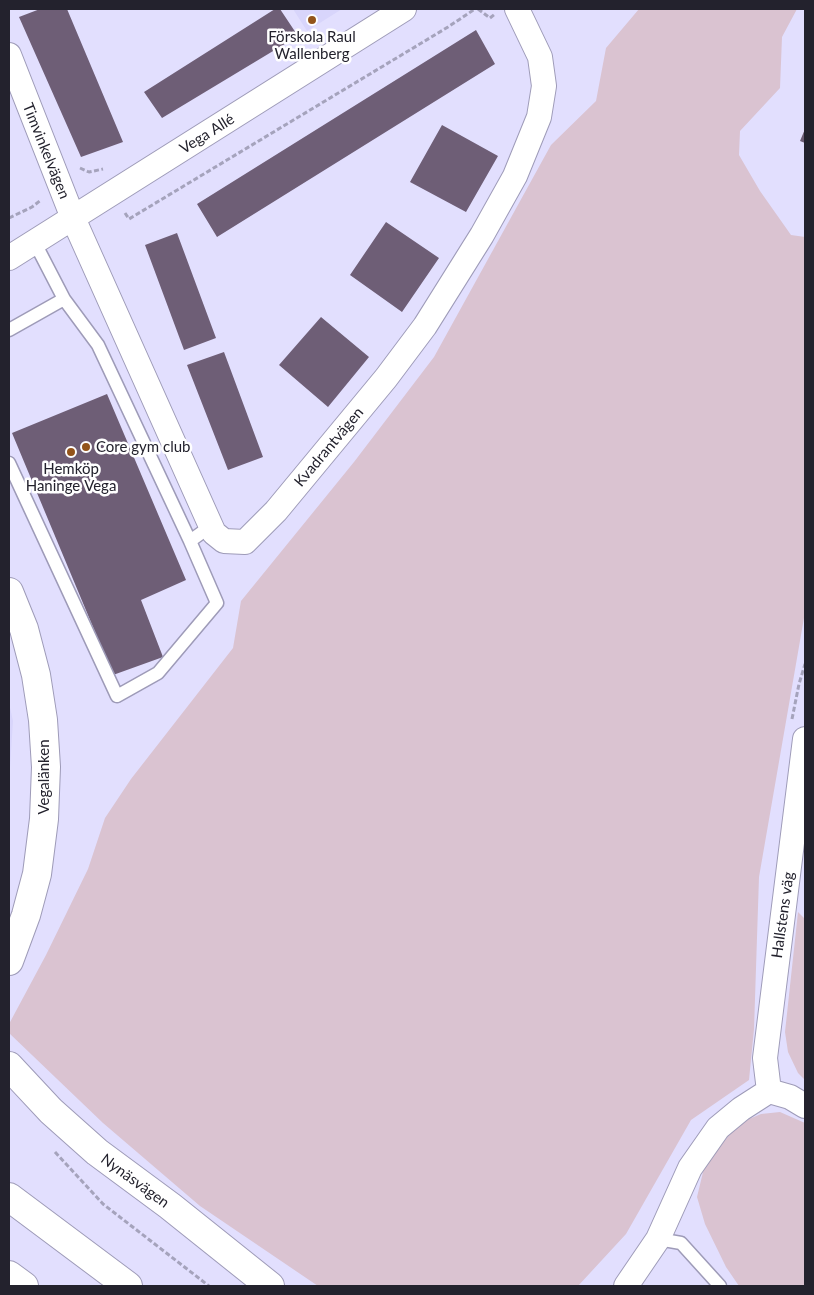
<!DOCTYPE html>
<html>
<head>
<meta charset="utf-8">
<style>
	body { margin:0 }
	#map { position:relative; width:814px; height:1295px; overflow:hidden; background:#e2dffe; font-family:Lato,sans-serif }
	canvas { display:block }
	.frame { position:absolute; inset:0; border:10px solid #23222d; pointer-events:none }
</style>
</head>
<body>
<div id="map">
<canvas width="814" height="1295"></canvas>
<div class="frame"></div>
</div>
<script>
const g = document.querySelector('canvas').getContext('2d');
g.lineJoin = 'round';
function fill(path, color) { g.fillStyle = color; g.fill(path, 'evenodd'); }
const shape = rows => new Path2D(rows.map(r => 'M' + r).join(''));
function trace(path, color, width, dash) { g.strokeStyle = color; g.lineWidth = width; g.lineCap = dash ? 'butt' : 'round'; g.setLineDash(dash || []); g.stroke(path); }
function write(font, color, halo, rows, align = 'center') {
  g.font = font + ' Lato,sans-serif'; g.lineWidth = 5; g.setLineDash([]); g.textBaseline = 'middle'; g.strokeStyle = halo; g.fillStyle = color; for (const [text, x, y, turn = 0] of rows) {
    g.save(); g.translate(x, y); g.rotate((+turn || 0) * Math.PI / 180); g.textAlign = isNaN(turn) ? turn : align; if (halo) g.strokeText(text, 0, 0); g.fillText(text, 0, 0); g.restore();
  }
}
fill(shape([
	[293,9,342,9,307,31],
	[9,703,13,721,9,783]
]), '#d8d5fb');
fill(shape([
	[639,9,797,9,782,37,780,88,740,131,739,155,760,191,791,235,805,237,805,612,759,877,754,1029,749,1080,691,1120,626,1234,578,1286,318,1286,200,1206,103,1123,9,1033,9,1024,46,955,88,869,105,818,131,779,233,648,241,601,354,462,434,357,551,145,596,101,606,48],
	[798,912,805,919,805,1080,798,1073,788,1052,785,1032],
	[780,1112,805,1123,805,1286,739,1286,726,1267,705,1224,697,1197,704,1168,737,1124,761,1114]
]), '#dac3d1');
fill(shape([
	[40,9,67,9,123,142,81,157,19,17],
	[275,9,280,9,298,36,162,118,144,92],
	[476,30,495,64,217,237,197,204],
	[442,125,498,156,466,212,410,182],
	[805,129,805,143,800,141],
	[386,222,439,258,402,312,350,275],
	[177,233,216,338,184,350,145,245],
	[321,317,369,357,328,407,279,365],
	[224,352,263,457,228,470,187,365],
	[107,394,186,580,141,600,163,657,113,675,12,433]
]), '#6e5e76');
const service = shape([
	[64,299,98,345,190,541],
	[9,330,64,299,35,243],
	[9,463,117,696,158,673,217,603,190,541,211,526],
	[658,1239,681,1243,720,1286]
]);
const minor = shape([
	[9,55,73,218,214,533,224,541,245,542,276,511,386,378,425,326,482,235,515,176,539,117,544,86,540,57,517,9],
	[9,258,404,9],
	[769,1091,790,1097,805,1106],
	[626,1286,658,1239,690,1168,718,1128,741,1109,769,1091,765,1058,805,739]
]);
const tertiary = shape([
	[9,592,24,629,36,675,43,720,46,767,44,819,37,874,26,915,9,961],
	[9,1066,51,1111,97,1152,170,1206,270,1286]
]);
const motorway = shape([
	[9,1197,128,1286],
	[9,1275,24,1286]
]);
trace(service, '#9e9bb8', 15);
trace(minor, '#9e9bb8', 26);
trace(tertiary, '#9e9bb8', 30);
trace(motorway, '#9e9bb8', 30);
trace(shape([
	[478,9,490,18,495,14],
	[80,168,89,172,103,169],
	[125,213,129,219,448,27,475,9],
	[9,218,32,207,41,200],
	[792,719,799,684,805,664],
	[55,1152,103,1204,209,1286]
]), '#a5a3bc', 3, [5, 2.5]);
trace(service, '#fff', 12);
trace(minor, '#fff', 24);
trace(tertiary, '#fff', 28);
trace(motorway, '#fff', 28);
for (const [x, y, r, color] of [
	[312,20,5,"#93541a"],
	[86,447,5,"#93541a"],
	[71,452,5,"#93541a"]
]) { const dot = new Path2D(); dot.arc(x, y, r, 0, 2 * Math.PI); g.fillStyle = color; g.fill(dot); trace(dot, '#fff', 2); }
write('15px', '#23222d', '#fff', [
	["Förskola Raul",312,37],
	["Wallenberg",312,54],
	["Core gym club",96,447,"left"],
	["Hemköp",71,469],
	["Haninge Vega",71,486]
]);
write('15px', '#23222d', '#fff', [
	["Vega Allé",207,134,-32],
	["Timvinkelvägen",46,151,68],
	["Kvadrantvägen",329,447,-50],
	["Vegalänken",44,777,-90],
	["Hallstens väg",783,915,-82],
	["Nynäsvägen",135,1181,36]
]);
</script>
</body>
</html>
